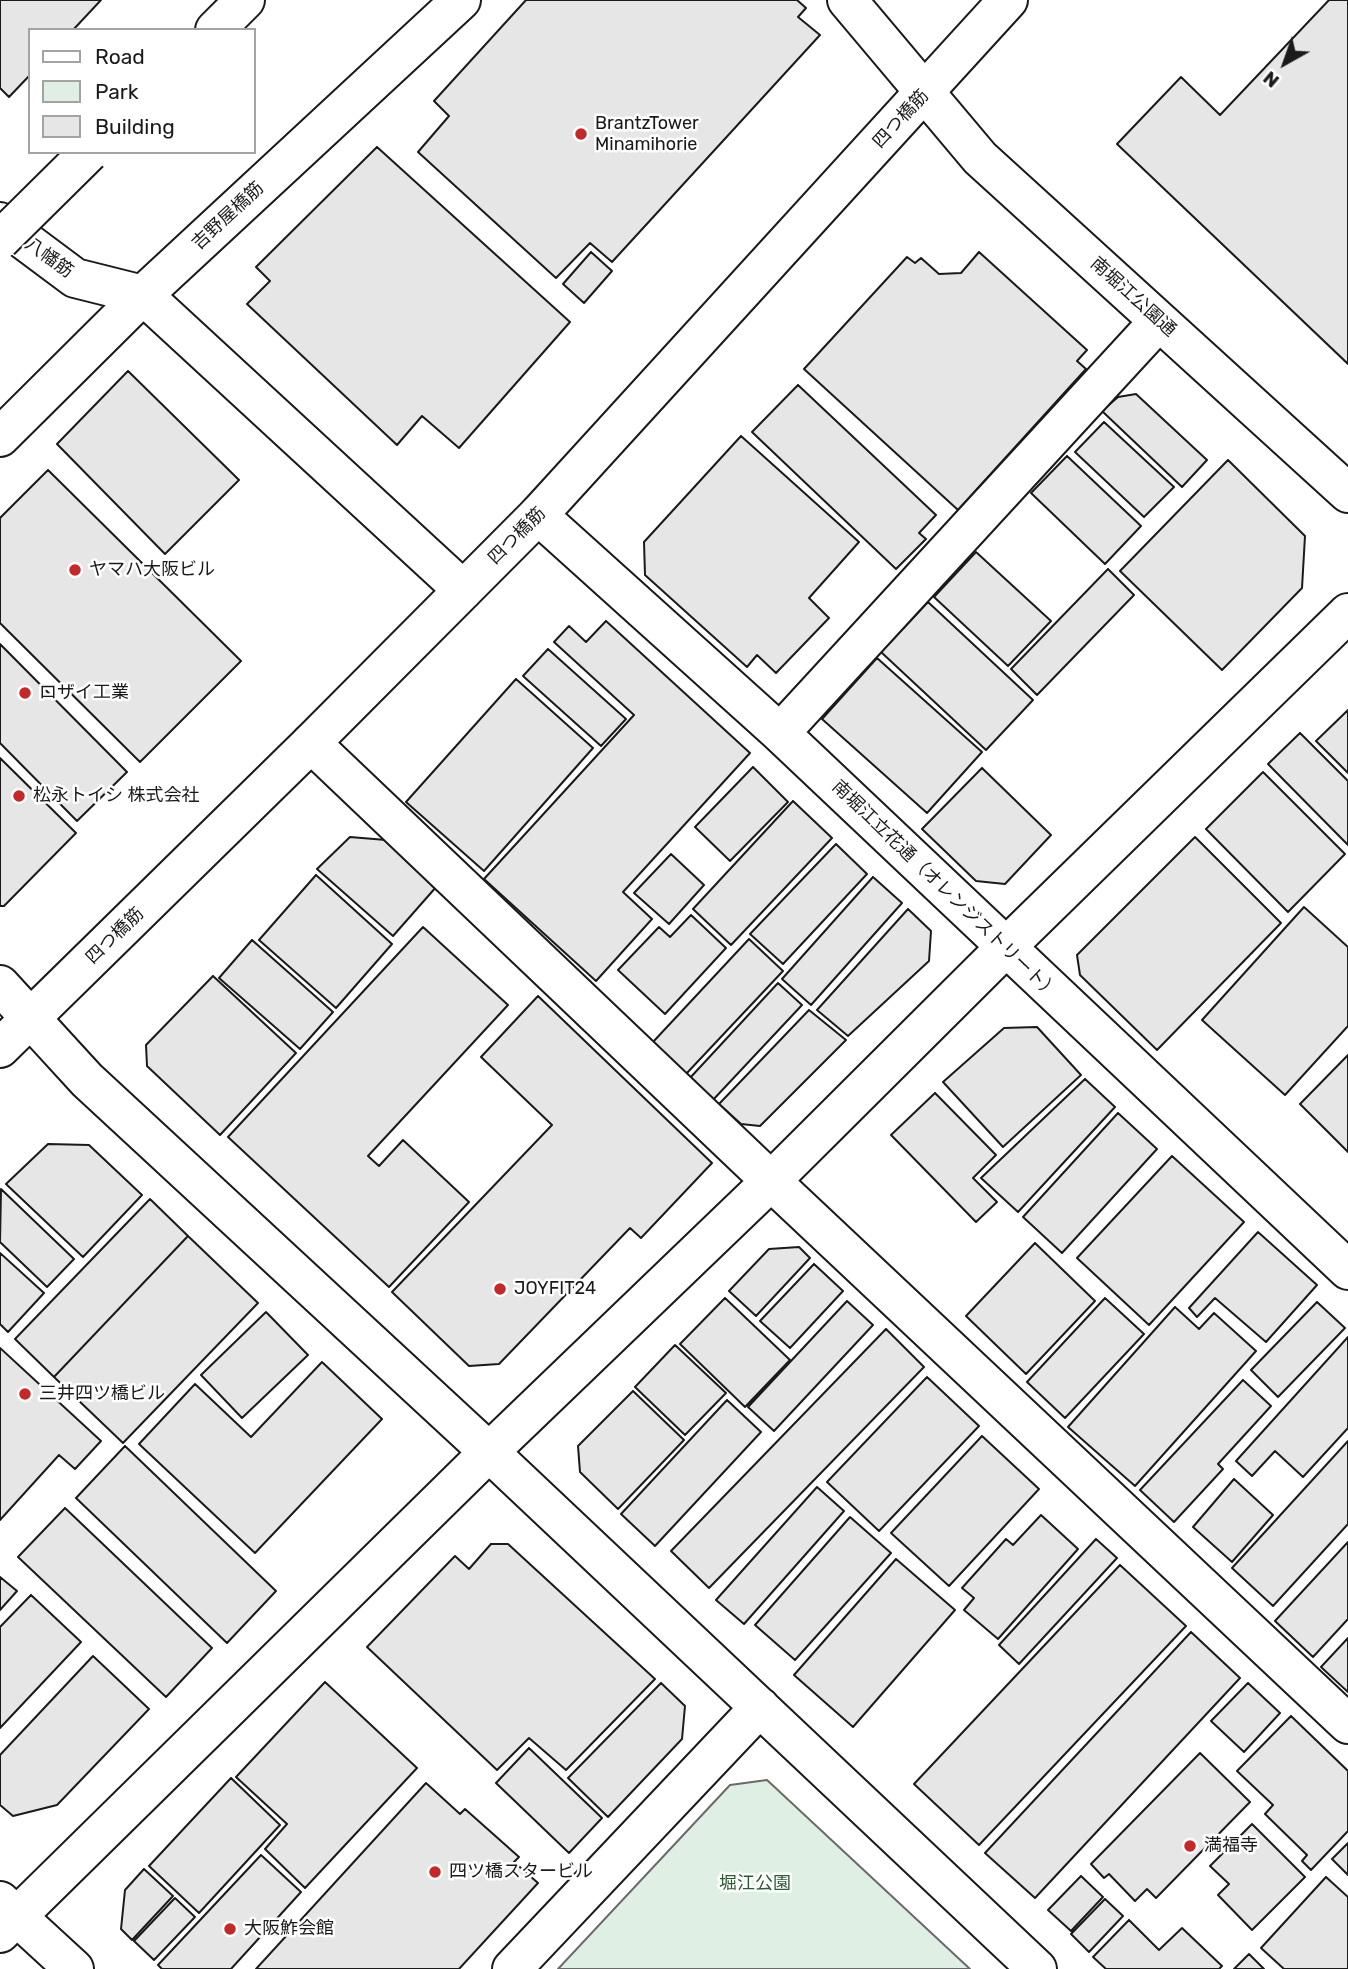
<!DOCTYPE html>
<html>
<head>
<meta charset="utf-8">
<style>
	body { margin:0 }
	#map { position:relative; width:1348px; height:1969px; overflow:hidden; background:#fff; font-family:Rubik,sans-serif }
	canvas { display:block }
	.legend { position:absolute; left:28px; top:28px; width:228px; height:126px; box-sizing:border-box; background:#fff; border:2px solid #a3a3a3; margin:0; padding:9px 12px; list-style:none; font-size:21px; color:#1a1a1a }
	.legend li { display:flex; align-items:center; gap:14px; height:35px }
	.legend b { width:35px; border:2px solid #a3a3a3 }
	.north { position:absolute; left:1250px; top:28px; width:70px; height:70px; -webkit-text-stroke:5px #fff; paint-order:stroke; rotate:220deg; font-size:19px; font-weight:700; line-height:28px; text-align:center; color:#1a1a1a }
	.north::after { content:''; display:block; margin:auto; width:24px; height:32px; background:#1a1a1a; clip-path:polygon(50% 0,100% 100%,50% 72%,0 100%) }
</style>
</head>
<body>
<div id="map">
<canvas width="1348" height="1969"></canvas>
<ul class="legend">
<li><b style="height:9px;background:#fff"></b>Road</li>
<li><b style="height:19px;background:#e0efe3"></b>Park</li>
<li><b style="height:19px;background:#e6e6e6"></b>Building</li>
</ul>
<div class="north">N</div>
</div>
<script>
const g = document.querySelector('canvas').getContext('2d');
g.lineJoin = 'round';
function fill(path, color) { g.fillStyle = color; g.fill(path, 'evenodd'); }
const shape = rows => new Path2D(rows.map(r => 'M' + r).join(''));
function trace(path, color, width, dash) { g.strokeStyle = color; g.lineWidth = width; g.lineCap = dash ? 'butt' : 'round'; g.setLineDash(dash || []); g.stroke(path); }
function write(font, color, halo, rows, align = 'center') {
  g.font = font + ' Rubik,"Noto Sans JP",sans-serif'; g.lineWidth = 5; g.setLineDash([]); g.textBaseline = 'middle'; g.strokeStyle = halo; g.fillStyle = color; for (const [text, x, y, turn = 0] of rows) {
    g.save(); g.translate(x, y); g.rotate((+turn || 0) * Math.PI / 180); g.textAlign = isNaN(turn) ? turn : align; if (halo) g.strokeText(text, 0, 0); g.fillText(text, 0, 0); g.restore();
  }
}
const green = shape([
	[767,1780,970,1969,558,1969,730,1785,767,1780]
]);
fill(green, '#e0efe3');
trace(green, '#6a6a6a', 2);
const building = shape([
	[0,0,101,0,73,30,30,30,30,75,9,97,0,88,0,0],
	[526,0,797,0,806,8,798,17,820,35,612,262,590,243,556,278,418,152,449,116,434,101,526,0],
	[1329,0,1348,0,1348,364,1117,144,1181,77,1220,115,1329,0],
	[377,147,570,322,459,448,422,416,397,445,247,304,270,281,256,267,377,147],
	[591,252,612,271,584,303,563,284,591,252],
	[979,252,1087,350,1077,361,1086,369,958,510,804,369,907,257,915,263,921,258,939,274,961,273,979,252],
	[128,371,239,480,165,554,57,444,128,371],
	[798,385,936,515,919,533,926,539,896,569,752,432,798,385],
	[1136,394,1207,460,1182,487,1102,411,1118,397,1136,394],
	[1104,422,1174,487,1144,517,1075,452,1104,422],
	[741,436,859,542,809,598,829,618,776,673,757,655,747,667,645,575,644,542,741,436],
	[1067,456,1141,526,1105,564,1031,493,1067,456],
	[1228,460,1305,536,1302,588,1222,670,1120,571,1228,460],
	[48,470,241,661,140,762,0,623,0,518,48,470],
	[976,552,1051,621,1008,666,934,597,976,552],
	[1108,569,1134,595,1037,695,1011,669,1108,569],
	[928,602,1033,700,986,750,881,652,928,602],
	[606,621,750,753,623,892,652,919,596,981,484,879,634,715,554,642,569,626,586,642,606,621],
	[0,644,127,772,77,821,0,743,0,644],
	[548,649,626,719,601,746,523,676,548,649],
	[877,658,982,752,927,813,822,719,877,658],
	[516,679,593,748,484,871,406,802,516,679],
	[1348,710,1348,773,1316,741,1348,710],
	[1300,733,1348,781,1348,845,1268,764,1300,733],
	[0,758,76,833,4,906,0,906,0,758],
	[753,767,788,802,730,861,695,827,753,767],
	[982,768,1051,835,1005,884,976,881,922,829,982,768],
	[1263,772,1345,854,1288,912,1206,829,1263,772],
	[793,801,832,838,731,945,693,909,793,801],
	[350,837,386,840,437,886,393,936,317,869,350,837],
	[1195,837,1281,923,1157,1050,1080,975,1077,955,1195,837],
	[836,844,867,874,783,964,750,934,836,844],
	[671,854,704,885,669,924,634,893,671,854],
	[316,875,392,944,336,1008,259,940,316,875],
	[873,877,902,903,811,1005,782,979,873,877],
	[1304,907,1348,947,1348,1026,1285,1095,1202,1020,1304,907],
	[908,909,931,931,929,961,848,1036,817,1010,908,909],
	[691,915,726,948,665,1014,618,970,659,927,670,937,691,915],
	[423,927,508,1005,368,1156,379,1166,403,1140,469,1202,389,1287,228,1137,423,927],
	[749,939,783,971,686,1074,653,1042,749,939],
	[252,940,333,1012,300,1049,219,978,252,940],
	[213,976,296,1053,220,1135,147,1066,146,1045,213,976],
	[778,983,802,1005,712,1101,689,1079,778,983],
	[538,996,712,1163,641,1238,630,1228,499,1364,469,1366,392,1292,552,1125,481,1057,538,996],
	[809,1010,846,1040,760,1126,741,1124,719,1104,809,1010],
	[1037,1027,1081,1075,1003,1147,943,1082,1004,1028,1037,1027],
	[1348,1055,1348,1152,1300,1104,1348,1055],
	[1085,1079,1115,1107,1018,1212,981,1178,1085,1079],
	[935,1093,996,1155,973,1178,997,1202,976,1222,891,1135,935,1093],
	[1118,1113,1157,1149,1062,1253,1023,1217,1118,1113],
	[48,1144,89,1145,142,1195,83,1257,6,1184,48,1144],
	[1172,1156,1244,1222,1149,1325,1077,1258,1172,1156],
	[1,1189,74,1259,47,1287,0,1242,1,1189],
	[150,1199,188,1236,54,1377,15,1339,150,1199],
	[1258,1232,1317,1285,1266,1342,1215,1298,1197,1317,1189,1308,1258,1232],
	[188,1236,258,1303,123,1443,54,1377,188,1236],
	[1035,1243,1095,1301,1026,1374,966,1316,1035,1243],
	[799,1247,810,1258,756,1316,729,1291,769,1249,799,1247],
	[0,1253,44,1293,8,1332,0,1324,0,1253],
	[814,1264,843,1291,790,1348,760,1321,814,1264],
	[725,1298,790,1360,745,1407,680,1344,725,1298],
	[1105,1298,1144,1334,1065,1418,1027,1382,1105,1298],
	[847,1301,873,1325,774,1431,748,1407,847,1301],
	[1317,1302,1345,1328,1278,1397,1251,1370,1317,1302],
	[1175,1307,1199,1329,1214,1313,1256,1351,1135,1486,1068,1427,1175,1307],
	[266,1312,308,1355,242,1418,201,1375,266,1312],
	[886,1329,924,1367,709,1588,671,1551,886,1329],
	[1348,1337,1348,1428,1303,1477,1275,1451,1252,1476,1236,1461,1348,1337],
	[675,1345,726,1393,685,1435,635,1387,675,1345],
	[0,1348,101,1441,75,1469,59,1455,0,1520,0,1348],
	[322,1362,382,1419,255,1553,139,1444,195,1384,251,1437,322,1362],
	[927,1377,979,1426,879,1531,827,1482,927,1377],
	[1243,1380,1271,1406,1218,1464,1223,1469,1174,1522,1140,1490,1243,1380],
	[633,1391,684,1440,618,1509,580,1472,578,1446,633,1391],
	[727,1400,761,1432,655,1546,621,1514,727,1400],
	[982,1436,1039,1489,949,1586,891,1533,982,1436],
	[1348,1441,1348,1524,1273,1606,1232,1568,1348,1441],
	[125,1446,276,1591,227,1643,76,1498,125,1446],
	[1234,1479,1273,1515,1232,1562,1193,1527,1234,1479],
	[817,1487,844,1511,744,1624,716,1600,817,1487],
	[65,1508,212,1648,166,1697,18,1557,65,1508],
	[1041,1515,1078,1549,998,1639,964,1610,974,1598,962,1588,1006,1539,1013,1545,1041,1515],
	[850,1517,891,1553,795,1660,755,1625,850,1517],
	[1096,1539,1117,1558,1019,1664,999,1645,1096,1539],
	[1348,1542,1348,1619,1313,1657,1275,1621,1348,1542],
	[491,1544,508,1544,655,1679,566,1770,529,1738,497,1770,367,1647,455,1556,469,1569,491,1544],
	[896,1559,955,1610,853,1727,794,1675,896,1559],
	[1120,1565,1186,1626,979,1845,914,1784,1120,1565],
	[0,1577,17,1591,0,1610,0,1577],
	[31,1595,81,1642,0,1728,0,1627,31,1595],
	[1191,1632,1240,1678,1035,1898,985,1853,1191,1632],
	[1348,1638,1348,1692,1321,1667,1348,1638],
	[93,1656,149,1709,57,1805,13,1816,0,1805,0,1755,93,1656],
	[325,1682,417,1768,305,1888,265,1849,287,1824,236,1777,325,1682],
	[661,1683,685,1706,682,1739,608,1817,568,1778,661,1683],
	[1248,1683,1280,1713,1244,1752,1211,1721,1248,1683],
	[1291,1716,1348,1771,1348,1831,1311,1870,1302,1861,1307,1855,1265,1814,1273,1805,1237,1771,1291,1716],
	[529,1748,602,1818,569,1853,496,1783,529,1748],
	[1200,1753,1250,1802,1156,1898,1147,1889,1135,1901,1109,1874,1104,1878,1091,1864,1200,1753],
	[231,1778,280,1825,199,1913,149,1866,231,1778],
	[426,1783,460,1814,465,1809,519,1857,514,1862,538,1883,459,1969,256,1969,426,1783],
	[1252,1824,1305,1877,1252,1930,1218,1895,1229,1884,1210,1866,1252,1824],
	[1348,1843,1348,1875,1332,1859,1348,1843],
	[261,1855,301,1892,231,1969,162,1969,158,1965,261,1855],
	[144,1869,173,1896,132,1940,121,1929,125,1890,144,1869],
	[1081,1876,1103,1897,1071,1931,1048,1910,1081,1876],
	[1326,1877,1348,1897,1348,1969,1284,1969,1261,1948,1326,1877],
	[175,1898,195,1917,154,1960,134,1941,175,1898],
	[1105,1899,1123,1916,1089,1952,1071,1934,1105,1899],
	[1129,1920,1159,1950,1182,1928,1222,1966,1219,1969,1106,1969,1093,1957,1129,1920],
	[1249,1954,1264,1969,1234,1969,1249,1954]
]);
fill(building, '#e6e6e6');
trace(building, '#1a1a1a', 2);
const minor = shape([
	[847,0,980,158,1348,493],
	[0,222,75,278,143,295,463,590],
	[0,437,143,295,461,0],
	[538,515,780,733,1348,1270],
	[780,733,1159,321],
	[311,743,771,1181,1348,1724],
	[0,985,87,1080,489,1452,1037,1969],
	[0,1901,74,1969],
	[0,1933,489,1452,771,1181,1005,948,1348,613],
	[512,1969,760,1707]
]);
const major = shape([
	[0,1048,311,743,538,515,1008,0]
]);
const highway = shape([
	[215,30,245,0]
]);
trace(minor, '#1a1a1a', 42);
trace(major, '#1a1a1a', 42);
trace(highway, '#1a1a1a', 42);
trace(minor, '#fff', 38);
trace(major, '#fff', 38);
trace(highway, '#fff', 38);
const highwayBridge = shape([
	[0,240,89,152]
]);
trace(highwayBridge, '#1a1a1a', 42, []);
trace(highwayBridge, '#fff', 38);
for (const [x, y, r, color] of [
	[581,134,7,"#c62828"],
	[75,570,7,"#c62828"],
	[25,693,7,"#c62828"],
	[19,796,7,"#c62828"],
	[500,1289,7,"#c62828"],
	[25,1394,7,"#c62828"],
	[1190,1846,7,"#c62828"],
	[435,1872,7,"#c62828"],
	[230,1929,7,"#c62828"]
]) { const dot = new Path2D(); dot.arc(x, y, r, 0, 2 * Math.PI); g.fillStyle = color; g.fill(dot); trace(dot, '#fff', 2.5); }
write('18px', '#1a1a1a', '#fff', [
	["四つ橋筋",901,119,-47],
	["吉野屋橋筋",228,216,-43],
	["八幡筋",49,258,36],
	["南堀江公園通",1133,297,42],
	["四つ橋筋",517,536,-45],
	["南堀江立花通（オレンジストリート）",945,890,44],
	["四つ橋筋",115,936,-44]
]);
write('18px', '#1a1a1a', '#fff', [
	["BrantzTower",595,124],
	["Minamihorie",595,145],
	["ヤマハ大阪ビル",89,570],
	["ロザイ工業",39,693],
	["松永トイシ 株式会社",33,796],
	["JOYFIT24",514,1289],
	["三井四ツ橋ビル",39,1394],
	["満福寺",1204,1846],
	["四ツ橋スタービル",449,1872],
	["大阪鮓会館",244,1929]
], 'left');
write('18px', '#2b5a34', '#fff', [
	["堀江公園",755,1884]
]);
</script>
</body>
</html>
